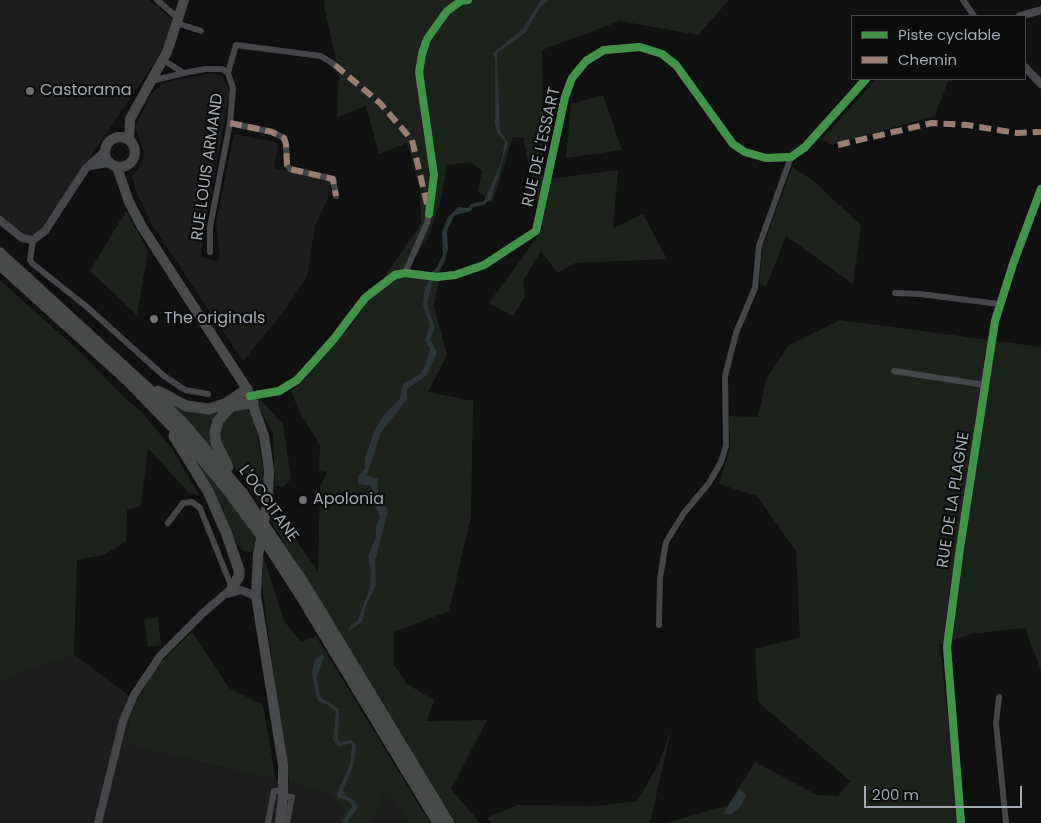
<!DOCTYPE html>
<html>
<head>
<meta charset="utf-8">
<style>
	body { margin:0 }
	#map { position:relative; width:1041px; height:823px; overflow:hidden; background:#101010; font-family:Poppins,sans-serif }
	canvas { display:block }
	.legend { position:absolute; left:851px; top:15px; width:175px; height:65px; box-sizing:border-box; background:#0b0b0b; border:1px solid #474a4d; margin:0; padding:6px 9px; list-style:none; font-size:15px; color:#a2a9b0 }
	.legend li { display:flex; align-items:center; gap:10px; height:25px }
	.legend b { width:25px; border:1px solid #474a4d }
	.scale { position:absolute; left:864px; top:786px; width:158px; height:22px; box-sizing:border-box; border:2px solid #a2a9b0; border-top:0; padding-left:6px; font-size:15px; line-height:18px; white-space:nowrap; color:#a2a9b0; -webkit-text-stroke:4px #0b0b0b; paint-order:stroke }
</style>
</head>
<body>
<div id="map">
<canvas width="1041" height="823"></canvas>
<ul class="legend">
<li><b style="height:6px;background:#419447"></b>Piste cyclable</li>
<li><b style="height:6px;background:#9b7d72"></b>Chemin</li>
</ul>
<div class="scale">200 m</div>
</div>
<script>
const g = document.querySelector('canvas').getContext('2d');
g.lineJoin = 'round';
function fill(path, color) { g.fillStyle = color; g.fill(path, 'evenodd'); }
const shape = rows => new Path2D(rows.map(r => 'M' + r).join(''));
function trace(path, color, width, dash) { g.strokeStyle = color; g.lineWidth = width; g.lineCap = dash ? 'butt' : 'round'; g.setLineDash(dash || []); g.stroke(path); }
function write(font, color, halo, rows, align = 'center') {
  g.font = font + ' Poppins,sans-serif'; g.lineWidth = 4.5; g.setLineDash([]); g.textBaseline = 'middle'; g.strokeStyle = halo; g.fillStyle = color; for (const [text, x, y, turn = 0] of rows) {
    g.save(); g.translate(x, y); g.rotate((+turn || 0) * Math.PI / 180); g.textAlign = isNaN(turn) ? turn : align; if (halo) g.strokeText(text, 0, 0); g.fillText(text, 0, 0); g.restore();
  }
}
fill(shape([
	[0,0,149,0,172,19,166,41,153,65,39,231,30,236,22,234,0,216],
	[212,73,222,77,230,91,200,256,217,262,220,254,216,222,234,134,275,142,278,146,274,168,331,180,330,193,315,226,307,277,283,312,243,361,151,223,137,194,132,176,142,163,144,152,135,127,152,93,160,85,171,81],
	[74,654,136,701,123,744,323,791,345,810,338,823,0,823,0,682],
	[385,788,409,823,372,823]
]), '#1d1d1e');
fill(shape([
	[325,0,729,0,698,35,620,21,542,50,543,180,618,170,613,228,643,214,667,259,575,263,557,273,541,251,523,281,525,297,513,316,489,303,543,229,523,137,513,137,492,203,478,191,482,171,471,162,447,165,441,199,430,233,410,266,413,277,424,278,441,268,434,306,447,355,428,392,473,401,471,516,449,611,394,632,394,665,407,684,434,700,427,721,487,720,451,789,480,823,456,823,271,521,274,509,318,571,320,487,327,472,319,471,320,445,300,413,291,391,348,329,421,224,420,189,407,143,379,154,366,106,337,117,339,73,324,6],
	[876,79,966,79,948,81,935,116,831,145,822,139],
	[603,95,622,150,566,158,571,104],
	[792,167,811,179,861,225,853,284,786,236,766,287,759,284,763,246],
	[126,211,148,251,137,315,90,271],
	[0,280,78,350,130,403,142,412,172,449,199,495,189,493,148,448,141,506,127,510,126,542,103,555,77,560,74,654,0,682],
	[840,320,1041,347,1041,671,1025,628,971,634,940,645,959,823,667,823,728,805,755,762,817,795,838,796,850,781,758,702,755,649,800,637,796,551,757,496,719,484,730,448,729,416,758,417,766,379,789,345],
	[259,398,283,424,291,479,283,487,275,486,273,434,255,401],
	[168,401,225,407,217,454],
	[246,408,252,415,257,432,266,487,263,508,221,448,219,437,226,413],
	[187,450,227,497,256,538,252,552,243,551,238,545,218,500],
	[263,555,284,621,301,642,316,636,430,823,409,823,385,789,372,823,338,823,345,810,323,791,289,783,262,587],
	[158,617,161,645,148,647,144,619],
	[192,632,229,688,263,705,276,780,123,744,136,701,159,664],
	[671,730,650,823,491,823,487,818,517,805,596,806,637,801,658,765]
]), '#1d221c');
fill(shape([
	[541,0,549,0,541,6,525,33,497,53,500,131,508,143,491,199,484,205,473,207,471,211,455,215,447,230,448,249,444,263,436,275,430,274,438,266,443,254,442,232,448,217,458,207,468,208,471,204,484,201,501,163,505,142,498,134,495,124,495,60,493,53,523,29],
	[431,278,433,279,427,305,435,328,430,339,437,353,426,376,407,389,407,399,380,434,367,476,378,479,378,496,388,510,375,561,376,585,366,606,362,622,349,631,348,628,358,620,370,587,371,572,368,557,376,536,376,527,380,517,373,501,371,486,358,484,358,476,365,468,365,458,374,432,383,416,400,399,403,384,420,374,424,368,430,349,425,340,430,325,423,305,425,288],
	[321,654,324,656,317,677,320,697,339,709,338,740,340,742,352,740,356,746,353,767,343,790,345,795,354,800,358,807,347,823,342,823,352,806,348,801,337,797,337,793,350,764,352,745,350,743,339,747,336,745,333,739,336,711,328,705,319,702,316,696,312,673,315,660],
	[740,788,746,795,741,806,732,814,723,814]
]), '#2c3537');
trace(shape([
	[157,0,179,19],
	[963,0,974,16],
	[177,23,201,31],
	[184,73,205,69,222,69,228,73,233,88,230,123,210,227,210,252],
	[228,73,236,45,321,56,335,65],
	[151,81,184,73,163,60],
	[230,123,272,132,284,138,286,144,287,165,290,169,333,179,336,196],
	[33,240,30,260,33,264,87,307,164,376,185,390,208,394],
	[405,273,427,223,429,214],
	[895,293,920,294,999,304],
	[894,371,985,385],
	[168,523,183,503,192,502,200,508,232,588],
	[659,625,660,578,666,542,684,513,709,483,721,462,726,446,725,376,736,333,755,288,759,246,791,157],
	[999,697,996,723,1006,823],
	[283,796,292,797,287,823],
	[268,823,274,791,283,790]
]), '#46474a', 6);
trace(shape([
	[1020,16,1041,10],
	[1025,67,1041,84],
	[90,166,109,163],
	[0,220,22,238,33,240,45,231,86,168,105,151],
	[250,396,279,391,297,380,333,340,365,298,395,275,405,273,437,277,455,275,484,265,536,231,565,97,572,78,586,61,604,50,640,47,662,54,676,65,733,144,745,152,766,158,791,157,805,147,866,79],
	[228,594,241,590,256,596],
	[98,823,123,721,134,695,160,656,203,613,232,588],
	[961,823,947,647,960,548,995,321,1013,264,1041,189]
]), '#46474a', 8);
trace(shape([
	'105 152a15 15 0 1 1 30 0a15 15 0 1 1-30 0Z',
	[129,140,130,119,167,52,184,0],
	[117,167,129,202,142,227,247,389,264,436,269,470,268,499],
	[258,555,256,596,283,765,283,796,280,823]
]), '#484a4c', 10);
trace(shape([
	[0,253,153,393,185,425,243,494,303,582,449,823],
	[0,265,128,381,190,445,226,488,266,542,299,593,438,823],
	[158,391,186,406,209,409,227,403,247,389],
	[174,436,208,491,226,532,239,570,239,576,232,588],
	[228,467,216,443,215,432,218,421,231,406,253,403]
]), '#484a4a', 11);
trace(shape([
	[258,555,268,499]
]), '#484a4c', 10);
trace(shape([
	[335,65,380,103,412,140,427,204],
	[230,123,272,132,284,138,286,144,287,165,290,169,333,179,336,196],
	[838,145,932,123,967,125,1017,133,1041,132]
]), '#9b7d72', 6, [12, 6]);
trace(shape([
	[429,214,434,175,419,72,422,54,427,39,447,11,461,1,468,0],
	[250,396,279,391,297,380,333,340,365,298,395,275,405,273,437,277,455,275,484,265,536,231,565,97,572,78,586,61,604,50,640,47,662,54,676,65,733,144,745,152,766,158,791,157,805,147,866,79],
	[961,823,947,647,960,548,995,321,1013,264,1041,189]
]), '#419447', 8);
for (const [x, y, r, color] of [
	[30,91,5,"#6f7378"],
	[154,319,5,"#6f7378"],
	[303,500,5,"#6f7378"]
]) { const dot = new Path2D(); dot.arc(x, y, r, 0, 2 * Math.PI); g.fillStyle = color; g.fill(dot); trace(dot, '#0b0b0b', 2); }
write('16px', '#a2a9b0', '#0b0b0b', [
	["Castorama",40,91],
	["The originals",164,319],
	["Apolonia",313,500]
], 'left');
write('16px', '#a2a9b0', '#0b0b0b', [
	["RUE DE L'ESSART",542,147,-77],
	["RUE LOUIS ARMAND",208,167,-82],
	["RUE DE LA PLAGNE",954,500,-81],
	["L'OCCITANE",268,504,54]
]);
</script>
</body>
</html>
